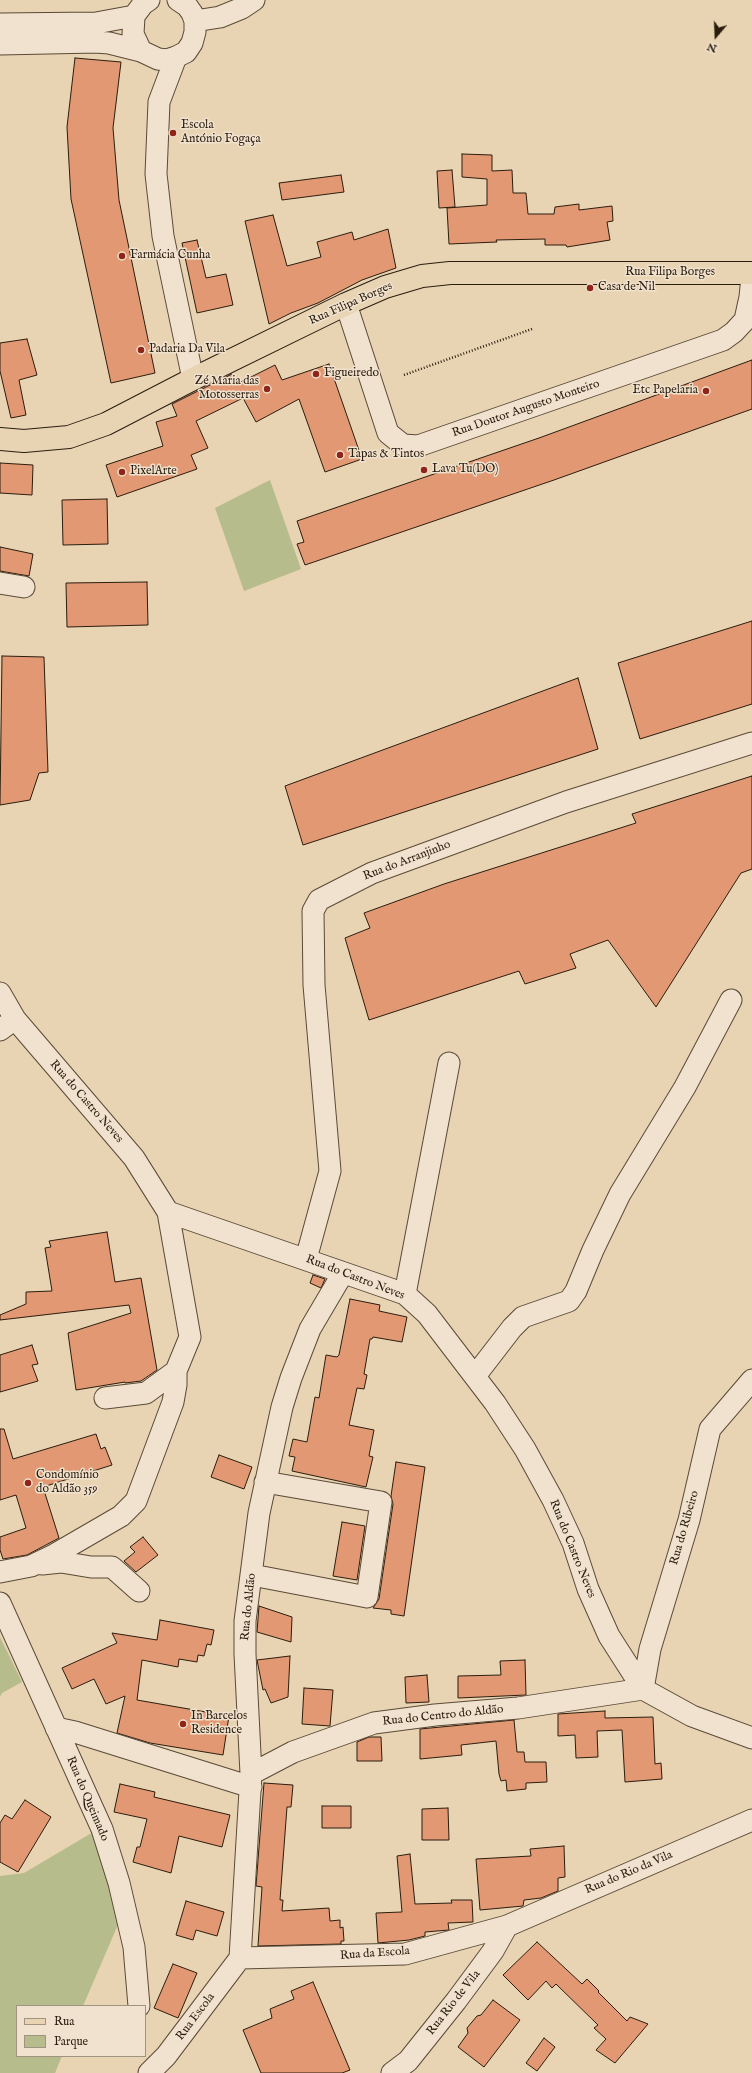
<!DOCTYPE html>
<html>
<head>
<meta charset="utf-8">
<style>
	body { margin:0 }
	#map { position:relative; width:752px; height:2073px; overflow:hidden; background:#e8d3b3; font-family:"IM FELL English",serif }
	canvas { display:block }
	.legend { position:absolute; left:16px; top:2005px; width:130px; height:52px; box-sizing:border-box; background:#f0e2ce; border:1px solid #a19381; margin:0; padding:5px 7px; list-style:none; font-size:12px; color:#2b1d0e }
	.legend li { display:flex; align-items:center; gap:8px; height:20px }
	.legend b { width:20px; border:1px solid #a19381 }
	.north { position:absolute; left:696px; top:16px; width:40px; height:40px; -webkit-text-stroke:3px #f0e2ce; paint-order:stroke; rotate:199deg; font-size:11px; font-weight:700; line-height:16px; text-align:center; color:#2b1d0e }
	.north::after { content:''; display:block; margin:auto; width:14px; height:18px; background:#2b1d0e; clip-path:polygon(50% 0,100% 100%,50% 72%,0 100%) }
</style>
</head>
<body>
<div id="map">
<canvas width="752" height="2073"></canvas>
<ul class="legend">
<li><b style="height:5px;background:#e8d3b3"></b>Rua</li>
<li><b style="height:11px;background:#b6bc8c"></b>Parque</li>
</ul>
<div class="north">N</div>
</div>
<script>
const g = document.querySelector('canvas').getContext('2d');
g.lineJoin = 'round';
function fill(path, color) { g.fillStyle = color; g.fill(path, 'evenodd'); }
const shape = rows => new Path2D(rows.map(r => 'M' + r).join(''));
function trace(path, color, width, dash) { g.strokeStyle = color; g.lineWidth = width; g.lineCap = dash ? 'butt' : 'round'; g.setLineDash(dash || []); g.stroke(path); }
function write(font, color, halo, rows, align = 'center') {
  g.font = font + ' "IM FELL English",serif'; g.lineWidth = 3; g.setLineDash([]); g.textBaseline = 'middle'; g.strokeStyle = halo; g.fillStyle = color; for (const [text, x, y, turn = 0] of rows) {
    g.save(); g.translate(x, y); g.rotate((+turn || 0) * Math.PI / 180); g.textAlign = isNaN(turn) ? turn : align; if (halo) g.strokeText(text, 0, 0); g.fillText(text, 0, 0); g.restore();
  }
}
fill(shape([
	[270,480,301,569,244,591,215,508],
	[0,1637,22,1682,2,1693,0,1697],
	[95,1831,120,1920,83,2006,17,2006,17,2056,62,2056,55,2073,0,2073,0,1876,24,1873]
]), '#b6bc8c');
const building = shape([
	[75,58,121,62,113,128,119,200,155,373,111,383,71,199,67,127,75,58],
	[462,154,492,155,492,171,512,170,513,193,526,193,528,214,554,214,555,207,579,204,579,210,612,206,613,221,607,222,610,240,567,247,566,245,545,245,545,239,496,240,497,242,449,244,447,208,487,205,487,179,462,177,462,154],
	[452,170,455,207,439,208,437,171,452,170],
	[341,175,344,192,282,200,279,183,341,175],
	[273,215,287,266,321,257,317,242,352,232,354,240,388,229,396,268,362,280,318,303,291,313,269,324,245,221,273,215],
	[197,240,206,278,226,274,233,305,197,313,182,243,197,240],
	[27,339,37,375,19,380,26,415,11,418,0,371,0,343,27,339],
	[752,360,752,409,554,480,305,565,297,544,304,542,297,521,539,438,752,360],
	[329,364,362,459,325,472,299,399,256,422,243,398,196,421,208,448,191,455,197,469,117,497,106,465,163,446,156,422,177,416,172,404,232,374,237,384,275,365,282,380,329,364],
	[0,463,33,465,32,495,0,493,0,463],
	[107,499,108,544,63,545,62,500,107,499],
	[0,547,33,554,29,576,0,571,0,547],
	[147,582,148,625,67,627,66,583,147,582],
	[752,621,752,704,640,739,618,663,752,621],
	[2,656,44,657,48,772,39,773,30,800,0,805,2,656],
	[578,678,598,749,303,845,285,786,578,678],
	[752,776,752,869,741,873,656,1007,608,940,570,954,576,968,525,984,519,971,369,1020,345,938,370,928,364,913,444,884,636,823,632,814,752,776],
	[107,1232,115,1282,141,1278,157,1370,141,1381,125,1383,125,1382,76,1390,68,1333,131,1313,129,1305,0,1320,0,1315,26,1304,26,1292,52,1291,45,1248,51,1247,49,1241,107,1232],
	[313,1275,325,1279,321,1288,310,1283,313,1275],
	[350,1299,380,1305,379,1311,407,1317,402,1342,373,1337,372,1339,370,1339,364,1374,367,1375,364,1389,357,1388,349,1425,374,1430,369,1456,373,1457,366,1487,292,1471,295,1457,289,1456,293,1439,307,1442,315,1397,319,1398,326,1355,337,1357,339,1355,350,1299],
	[32,1345,38,1364,32,1365,38,1381,0,1392,0,1355,32,1345],
	[0,1429,4,1429,13,1459,96,1434,101,1449,105,1447,112,1465,43,1487,59,1538,27,1555,3,1559,0,1550,0,1537,26,1528,16,1495,0,1500,0,1429],
	[219,1455,252,1467,244,1489,211,1477,219,1455],
	[396,1462,425,1467,404,1616,391,1614,391,1610,373,1608,379,1599,393,1504,391,1496,396,1462],
	[342,1522,365,1526,357,1580,333,1576,342,1522],
	[143,1537,158,1555,136,1572,124,1561,135,1552,130,1547,143,1537],
	[259,1606,292,1617,291,1642,257,1632,259,1606],
	[160,1620,214,1630,211,1645,207,1644,204,1656,198,1655,197,1662,179,1659,178,1667,142,1660,137,1700,229,1716,223,1755,150,1743,117,1733,125,1696,106,1704,94,1679,72,1689,62,1668,117,1643,112,1633,157,1640,160,1620],
	[290,1656,288,1697,271,1703,265,1689,263,1690,257,1660,290,1656],
	[525,1660,526,1695,458,1698,458,1676,501,1675,500,1661,525,1660],
	[427,1675,429,1702,406,1703,405,1677,427,1675],
	[304,1688,333,1690,330,1726,302,1724,304,1688],
	[605,1711,605,1718,653,1717,655,1764,661,1763,662,1779,625,1782,622,1730,597,1731,598,1757,576,1758,575,1735,558,1736,558,1714,605,1711],
	[514,1720,517,1752,524,1752,525,1762,546,1762,547,1782,526,1783,526,1789,507,1791,506,1780,501,1781,499,1774,496,1741,461,1745,462,1755,420,1759,420,1729,514,1720],
	[369,1737,381,1737,382,1761,357,1761,357,1742,369,1737],
	[264,1783,293,1785,291,1807,287,1807,280,1900,283,1900,282,1911,329,1908,330,1921,340,1920,340,1928,343,1927,344,1941,341,1941,341,1944,258,1946,262,1887,256,1886,264,1783],
	[120,1784,155,1792,154,1797,230,1815,222,1847,179,1836,171,1873,133,1862,137,1847,140,1847,147,1819,114,1812,120,1784],
	[25,1800,51,1817,18,1872,0,1862,0,1823,5,1815,12,1819,25,1800],
	[322,1806,351,1806,351,1828,322,1828,322,1806],
	[448,1808,449,1840,422,1840,422,1809,448,1808],
	[564,1846,565,1877,558,1878,558,1891,541,1898,524,1900,523,1906,480,1910,476,1859,531,1856,530,1849,564,1846],
	[410,1854,415,1904,452,1903,451,1900,472,1900,473,1922,448,1923,449,1930,425,1932,425,1936,409,1940,378,1943,376,1913,402,1912,397,1856,410,1854],
	[186,1901,224,1912,217,1936,196,1930,193,1940,176,1935,186,1901],
	[537,1942,582,1984,587,1979,599,1991,598,1992,627,2021,630,2017,648,2024,615,2063,596,2050,606,2039,594,2028,598,2025,556,1984,552,1988,546,1981,528,2000,503,1975,537,1942],
	[173,1964,197,1973,178,2018,154,2008,173,1964],
	[313,1982,350,2070,342,2073,261,2073,243,2030,272,2018,270,2009,294,1999,291,1991,313,1982],
	[493,2000,520,2020,484,2067,458,2047,468,2033,467,2028,477,2016,481,2015,493,2000],
	[544,2038,555,2047,537,2071,526,2063,544,2038]
]);
fill(building, '#e19873');
trace(building, '#2b1d0e', 1);
const minor = shape([
	[149,0,143,4,134,16,133,34,141,51,158,59,167,60,176,57,186,52,192,43,195,32,195,21,192,13,187,6,178,0],
	[195,21,220,17,242,8,254,0],
	[0,24,96,23,134,16],
	[0,44,96,42,109,43,141,51],
	[176,57,159,102,156,174,163,236,193,379],
	[346,304,388,433,403,445,418,446,723,340,734,332,745,320,750,297,752,276],
	[0,583,24,587],
	[0,993,15,1019,134,1158,168,1212,405,1294,427,1314,495,1403,525,1449,553,1500,573,1543,588,1589,609,1636,643,1689,692,1716,752,1738],
	[0,1030,15,1019],
	[306,1259,330,1171,314,985,313,911,319,900,372,873,566,802,752,743],
	[405,1294,449,1063],
	[475,1376,512,1328,523,1317,569,1301,576,1291,593,1250,620,1194,685,1087,731,1000],
	[105,1398,146,1393,176,1371],
	[42,1564,61,1562,91,1567,112,1567,139,1591],
	[0,1572,31,1566,52,1556,121,1516,136,1501,173,1402,176,1385,176,1371,190,1337,168,1212],
	[252,1575,367,1597,381,1502,265,1482],
	[0,1603,102,1829,119,1883,134,1947,139,2006],
	[643,1689,650,1649,689,1520,710,1429,752,1380],
	[56,1728,75,1732,251,1787],
	[251,1774,293,1752,374,1723,435,1715,518,1708,643,1689],
	[240,1958,251,1774,245,1654,245,1621,259,1513,282,1407,291,1378,310,1329,343,1273],
	[240,1958,405,1954,507,1926,752,1820],
	[149,2073,166,2056,240,1958],
	[392,2073,408,2061,456,2001,493,1951,507,1926]
]);
const major = shape([
	[0,439,24,441,69,437,106,424,193,379,346,304,385,287,422,276,450,273,752,273]
]);
trace(minor, '#5a4a37', 23);
trace(major, '#2b1d0e', 24);
trace(shape([
	[404,375,532,329]
]), '#2b1d0e', 2.5, [1, 2]);
trace(minor, '#f0e2ce', 21);
trace(major, '#e8d3b3', 22);
for (const [x, y, r, color] of [
	[173,133,4,"#8f2418"],
	[122,256,4,"#8f2418"],
	[590,288,4,"#8f2418"],
	[141,350,4,"#8f2418"],
	[316,374,4,"#8f2418"],
	[267,389,4,"#8f2418"],
	[706,391,4,"#8f2418"],
	[340,455,4,"#8f2418"],
	[424,470,4,"#8f2418"],
	[122,472,4,"#8f2418"],
	[28,1483,4,"#8f2418"],
	[183,1724,4,"#8f2418"]
]) { const dot = new Path2D(); dot.arc(x, y, r, 0, 2 * Math.PI); g.fillStyle = color; g.fill(dot); trace(dot, '#f0e2ce', 1.5); }
write('12px', '#2b1d0e', '#f0e2ce', [
	["Escola",181,126],
	["António Fogaça",181,140],
	["Farmácia Cunha",130,256],
	["Casa de Nil",598,288],
	["Padaria Da Vila",149,350],
	["Figueiredo",324,374],
	["Zé Maria das",259,382,"right"],
	["Motosserras",259,396,"right"],
	["Etc Papelaria",698,391,"right"],
	["Tapas & Tintos",348,455],
	["Lava Tu(DO)",432,470],
	["PixelArte",130,472],
	["Condomínio",36,1476],
	["do Aldão 359",36,1490],
	["In Barcelos",191,1717],
	["Residence",191,1731]
], 'left');
write('12px', '#2b1d0e', '#f0e2ce', [
	["Rua Filipa Borges",670,273],
	["Rua Filipa Borges",351,304,-24],
	["Rua Doutor Augusto Monteiro",526,409,-19],
	["Rua do Arranjinho",407,861,-21],
	["Rua do Castro Neves",86,1102,49],
	["Rua do Castro Neves",355,1278,21],
	["Rua do Ribeiro",685,1528,-74],
	["Rua do Castro Neves",572,1549,68],
	["Rua do Aldão",249,1607,-84],
	["Rua do Centro do Aldão",443,1716,-6],
	["Rua do Queimado",87,1799,67],
	["Rua do Rio da Vila",629,1873,-23],
	["Rua da Escola",375,1954,-4],
	["Rua Rio de Vila",454,2003,-52],
	["Rua Escola",196,2017,-53]
]);
</script>
</body>
</html>
